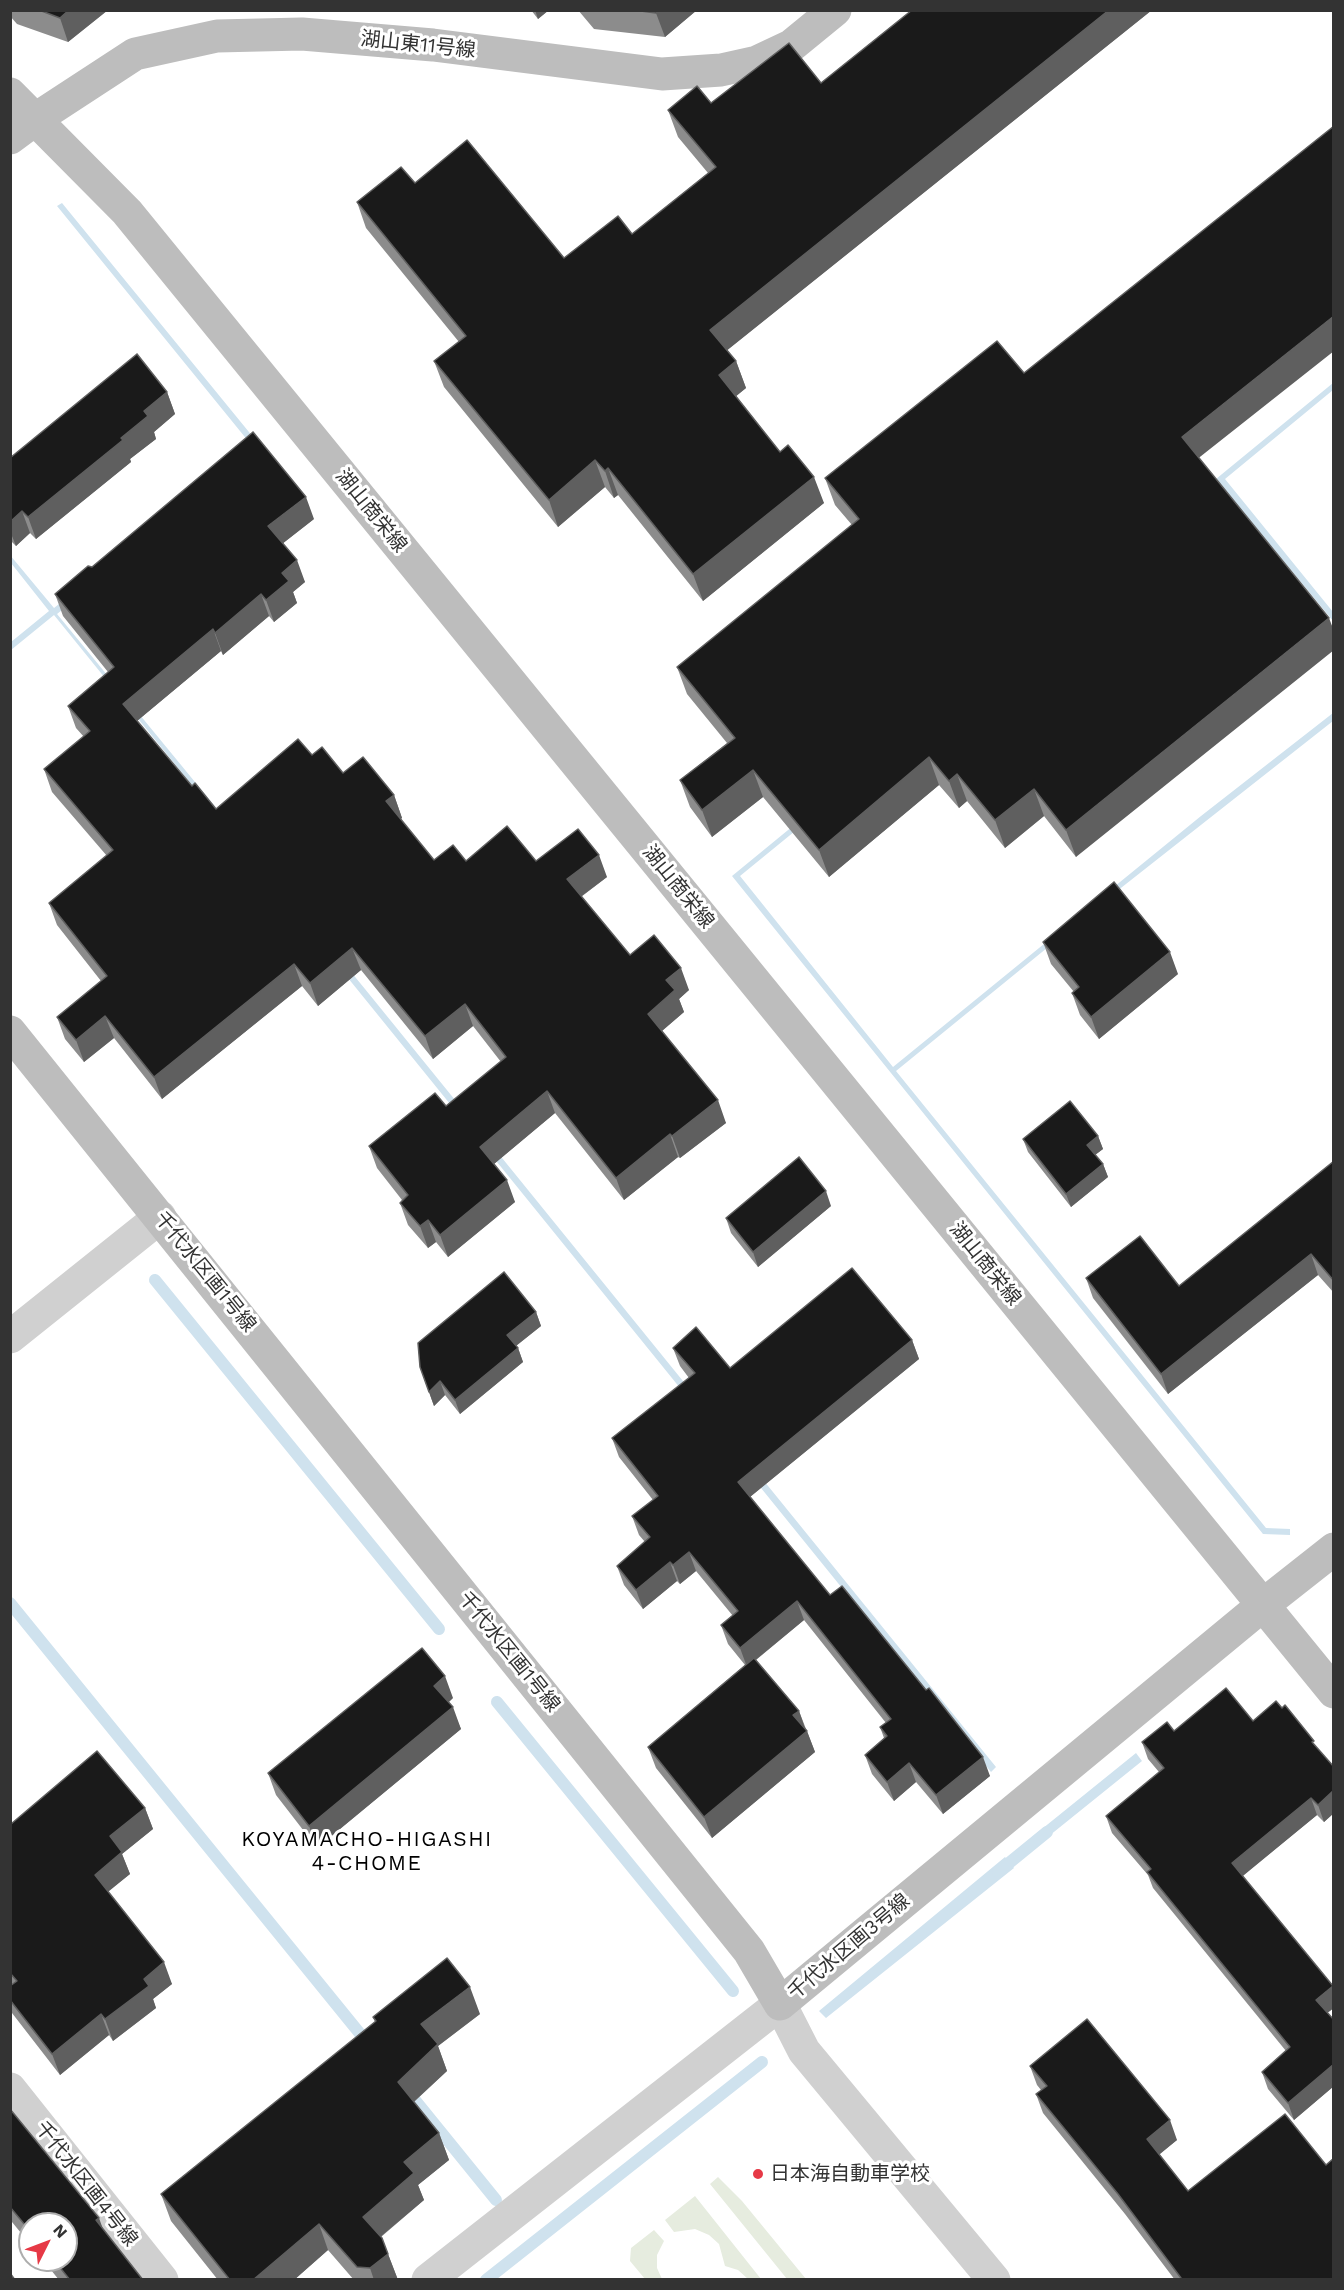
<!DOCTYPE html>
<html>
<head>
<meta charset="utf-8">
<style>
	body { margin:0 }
	#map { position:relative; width:1344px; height:2290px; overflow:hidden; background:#fff; font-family:"Work Sans",sans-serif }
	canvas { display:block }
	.frame { position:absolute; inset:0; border:12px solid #333; pointer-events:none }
	.north { position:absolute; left:18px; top:2212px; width:60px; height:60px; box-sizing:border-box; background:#fff; border:2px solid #adadad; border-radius:50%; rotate:48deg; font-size:16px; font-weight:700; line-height:24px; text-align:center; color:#333 }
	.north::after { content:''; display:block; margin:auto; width:21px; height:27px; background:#e63946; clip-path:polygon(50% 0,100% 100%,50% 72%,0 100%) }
</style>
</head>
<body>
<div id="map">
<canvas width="1344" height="2290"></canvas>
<div class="frame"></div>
<div class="north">N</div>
</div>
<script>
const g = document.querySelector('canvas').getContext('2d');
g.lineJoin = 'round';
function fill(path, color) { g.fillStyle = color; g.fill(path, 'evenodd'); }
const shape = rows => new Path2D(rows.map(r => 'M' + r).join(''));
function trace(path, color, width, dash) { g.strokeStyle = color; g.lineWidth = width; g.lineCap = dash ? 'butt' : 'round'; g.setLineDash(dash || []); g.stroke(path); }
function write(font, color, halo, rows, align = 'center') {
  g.font = font + ' "Work Sans","Noto Sans JP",sans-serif'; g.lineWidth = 6; g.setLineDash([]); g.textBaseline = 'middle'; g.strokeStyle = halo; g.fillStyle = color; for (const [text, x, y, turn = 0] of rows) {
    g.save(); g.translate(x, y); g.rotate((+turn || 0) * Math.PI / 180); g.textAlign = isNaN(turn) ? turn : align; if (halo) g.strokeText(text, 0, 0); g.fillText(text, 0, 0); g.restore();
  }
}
fill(shape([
	[718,2177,742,2201,806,2279,787,2279,710,2184],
	[695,2196,761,2279,748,2279,738,2270,725,2266,719,2244,709,2235,695,2229,674,2232,665,2220],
	[654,2230,664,2241,657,2255,657,2268,662,2279,645,2279,630,2261,631,2248]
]), '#e6ecdf');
fill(shape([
	[62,203,262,448,57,614,365,989,996,1767,991,1772,54,615,11,650,11,642,49,611,11,563,10,555,54,608,253,447,57,206],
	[1333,383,1333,390,1225,479,1333,612,1333,621,1220,484,740,876,893,1067,1201,816,1333,713,1333,721,1112,895,896,1071,1266,1528,1290,1529,1290,1535,1263,1534,732,876],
	[1136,1753,1142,1761,1039,1844,1032,1837],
	[1005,1857,1014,1868,826,2018,819,2011]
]), '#cfe2ee');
trace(shape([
	[155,1280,439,1629],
	[10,1603,370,2046],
	[497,1702,733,1991],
	[998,1872,1047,1832],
	[406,2089,496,2200],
	[486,2280,762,2062]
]), '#cfe2ee', 12);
trace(shape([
	[10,1337,160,1217],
	[10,2089,162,2280],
	[428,2280,780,2004,804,2051,994,2280]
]), '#d0d0d0', 33);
trace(shape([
	[10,94,127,212,1334,1692],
	[10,138,37,118,135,54,217,36,302,34,433,45,662,74,721,70,757,62,791,46,835,10],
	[10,1032,749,1951,780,2004,1263,1605,1334,1549]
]), '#bdbdbd', 33);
fill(shape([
	[10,10,108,10,68,42,17,24,10,16],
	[531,10,549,10,538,19],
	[578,10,697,10,665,37,594,29],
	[912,10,1152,10,727,350,736,361,746,388,736,396,780,452,824,503,703,601,618,495,614,498,605,487,558,527,444,387,434,361,459,342,366,228,357,202,415,183,564,258,632,234,708,173,678,137,668,110,821,83],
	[1024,373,1199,458,1076,857,1044,816,1005,848,967,801,959,808,939,785,829,877,763,797,712,837,690,807,680,780,727,743,687,694,677,667,852,525,835,505,825,478],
	[167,392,175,414,154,432,156,439,130,459,131,462,36,539,30,533,16,546,10,540,10,458],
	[314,519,283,543,305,582,293,592,297,603,274,622,269,616,223,655,221,651,137,721,192,786,216,809,312,755,343,773,394,795,402,818,400,819,434,860,466,861,536,861,607,877,581,897,630,955,689,990,679,999,684,1012,662,1031,726,1123,680,1158,678,1157,624,1200,555,1113,494,1164,515,1202,448,1257,436,1242,428,1248,408,1225,400,1203,402,1200,377,1168,369,1146,446,1106,501,1062,473,1026,433,1059,361,970,318,1006,302,986,162,1099,114,1038,84,1062,65,1039,57,1017,101,981,57,925,49,903,107,856,52,792,44,769,84,737,76,728,68,706,108,672,63,616,55,594,92,567],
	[1043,942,1178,974,1099,1039,1080,1015,1072,993,1074,992,1051,964],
	[1098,1136,1103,1149,1095,1155,1103,1164,1108,1177,1071,1207,1028,1152,1023,1139],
	[1334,1161,1334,1293,1318,1275,1168,1394,1093,1298,1086,1278,1179,1286],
	[831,1206,758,1267,731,1233,726,1218],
	[536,1312,541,1326,516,1346,518,1348,523,1362,460,1414,445,1395,434,1406,420,1367],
	[912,1340,919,1359,750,1497,830,1595,990,1776,943,1814,916,1782,894,1801,872,1774,865,1755,884,1738,880,1727,886,1723,804,1620,756,1660,799,1711,815,1752,712,1838,656,1768,648,1747,745,1665,728,1644,721,1625,733,1616,696,1571,680,1584,677,1581,643,1609,624,1585,617,1566,645,1542,639,1535,632,1516,653,1500,619,1457,612,1438,689,1378,680,1366,673,1348,730,1368],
	[453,1698,449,1702,461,1729,317,1848,276,1795,268,1773],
	[1174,1731,1316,1747,1334,1767,1334,1813,1324,1822,1317,1815,1242,1876,1327,2013,1334,2020,1334,2086,1294,2120,1268,2089,1262,2072,1286,2051,1153,1888,1148,1875,1112,1833,1106,1816,1159,1772,1148,1759,1142,1742],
	[145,1808,153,1829,122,1854,130,1874,108,1891,172,1984,153,1999,156,2008,113,2041,109,2035,60,2075,12,2013,10,2009,10,1823],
	[480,2014,438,2046,447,2071,414,2102,439,2133,449,2160,418,2185,424,2200,381,2237,388,2254,398,2280,354,2280,328,2250,294,2280,218,2280,171,2221,161,2194,375,2022,373,2017],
	[1030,2066,1177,2140,1159,2154,1188,2191,1326,2165,1334,2280,1175,2280,1125,2214,1043,2113,1036,2094,1041,2090,1037,2085],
	[10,2109,103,2229,143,2280,59,2280,43,2260,66,2260,30,2224,30,2244,12,2222,10,2223]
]), '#8c8c8c');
fill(shape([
	[69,10,108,10,68,42,60,18],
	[535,10,549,10,538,19],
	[659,10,697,10,665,37,656,13],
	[1109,10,1152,10,720,356,710,330],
	[1334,316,1334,351,1191,464,1182,437],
	[736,361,746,388,729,402,719,375],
	[167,392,175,414,154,432,156,439,130,459,131,462,36,539,28,517,121,438,144,411],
	[595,460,605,487,558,527,549,500],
	[608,468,618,495,614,498,605,471],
	[814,477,824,503,703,601,693,574],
	[306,497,314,519,277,548,268,526],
	[22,511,30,533,16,546,10,531,10,522],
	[297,560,305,582,293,592,297,603,274,622,266,600,282,573],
	[261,594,269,616,223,655,215,633],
	[1329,618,1334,631,1334,650,1076,857,1066,830],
	[213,629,221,651,131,726,123,704],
	[929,757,939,785,829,877,819,850],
	[753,770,763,797,712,837,702,810],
	[957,774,967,801,959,808,949,781],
	[1034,789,1044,816,1005,848,995,820],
	[394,795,402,818,394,824,386,801],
	[599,855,607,877,575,901,567,879],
	[352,948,361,970,318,1006,310,983],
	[1170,952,1178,974,1099,1039,1091,1017],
	[294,964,302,986,162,1099,154,1077],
	[681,968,689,990,679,999,684,1012,656,1036,648,1014,666,980],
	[465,1004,473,1026,433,1059,425,1036],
	[105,1016,114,1038,84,1062,76,1040],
	[547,1091,555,1113,488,1169,480,1147],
	[718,1100,726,1123,680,1158,672,1136],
	[670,1134,678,1157,624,1200,616,1178],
	[1098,1136,1103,1149,1091,1158,1087,1145],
	[1103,1164,1108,1177,1071,1207,1066,1194],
	[507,1180,515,1202,448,1257,440,1235],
	[826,1191,831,1206,758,1267,753,1252],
	[428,1220,436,1242,428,1248,420,1226],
	[1311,1254,1318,1275,1168,1394,1161,1374],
	[536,1312,541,1326,512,1349,507,1335],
	[912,1340,919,1359,745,1501,738,1482],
	[518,1348,523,1362,460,1414,455,1400],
	[440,1381,445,1395,434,1406,429,1392],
	[689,1552,696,1571,680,1584,673,1565],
	[670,1562,677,1581,643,1609,636,1590],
	[797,1601,804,1620,747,1667,740,1648],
	[445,1676,453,1698,442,1708,434,1686],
	[453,1707,461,1729,317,1848,309,1826],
	[799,1711,806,1731,793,1715],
	[807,1731,815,1752,712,1838,704,1817],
	[983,1757,990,1776,943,1814,936,1795],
	[909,1763,916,1782,894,1801,887,1782],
	[1334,1790,1334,1813,1324,1822,1318,1805],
	[1311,1798,1317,1815,1238,1880,1232,1863],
	[145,1808,153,1829,122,1854,130,1874,103,1896,95,1875,110,1836],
	[164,1962,172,1984,153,1999,156,2008,113,2041,105,2019,144,1979],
	[1333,1986,1334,2008,1322,2017,1316,2000],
	[470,1987,480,2014,438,2046,447,2071,407,2108,398,2082,421,2024],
	[101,2014,109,2035,60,2075,52,2054],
	[1334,2064,1334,2086,1294,2120,1288,2103],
	[1170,2120,1177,2140,1154,2159,1147,2139],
	[439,2133,449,2160,418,2185,424,2200,373,2243,363,2217,404,2162],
	[99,2218,108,2243,96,2220],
	[319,2224,328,2250,294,2280,253,2280],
	[388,2254,398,2280,374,2280,370,2268]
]), '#5f5f5f');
const building = shape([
	[39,10,69,10,60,18,39,10],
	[633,10,659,10,656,13,633,10],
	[912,10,1109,10,710,330,736,361,719,375,780,452,788,445,814,477,693,574,608,468,605,471,595,460,549,500,434,361,466,336,357,202,401,167,415,183,467,140,564,258,618,216,632,234,716,167,668,110,697,86,711,103,789,43,821,83,912,10],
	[1334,126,1334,316,1182,437,1329,618,1066,830,1034,789,995,820,957,774,949,781,929,757,819,850,753,770,702,810,680,780,735,738,677,667,859,519,825,478,997,341,1024,373,1334,126],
	[137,354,167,392,144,411,148,416,121,438,123,440,28,517,22,511,10,522,10,458,137,354],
	[253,432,306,497,268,526,297,560,282,573,289,581,266,600,261,594,215,633,213,629,123,704,192,786,195,783,216,809,298,739,312,755,322,747,343,773,363,757,394,795,386,801,434,860,453,845,466,861,507,826,536,861,578,829,599,855,567,879,630,955,654,935,681,968,666,980,675,990,648,1014,718,1100,672,1136,670,1134,616,1178,547,1091,480,1147,507,1180,440,1235,428,1220,420,1226,400,1203,408,1195,369,1146,435,1093,446,1106,506,1057,465,1004,425,1036,352,948,310,983,294,964,154,1077,105,1016,76,1040,57,1017,107,976,49,903,113,850,44,769,90,731,68,706,114,667,55,594,88,566,92,567,253,432],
	[1114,882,1170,952,1091,1017,1072,993,1079,987,1043,942,1114,882],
	[1070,1101,1098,1136,1087,1145,1103,1164,1066,1194,1023,1139,1070,1101],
	[799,1157,826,1191,753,1252,726,1218,799,1157],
	[1334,1161,1334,1281,1311,1254,1161,1374,1086,1278,1140,1236,1179,1286,1334,1161],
	[852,1268,912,1340,738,1482,830,1595,842,1586,926,1690,929,1688,983,1757,936,1795,909,1763,887,1782,865,1755,887,1736,880,1727,891,1719,797,1601,740,1648,721,1625,738,1611,689,1552,673,1565,670,1562,636,1590,617,1566,650,1537,632,1516,658,1496,612,1438,695,1373,673,1348,696,1327,730,1368,852,1268],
	[504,1272,536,1312,507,1335,518,1348,455,1400,440,1381,429,1392,420,1367,418,1343,504,1272],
	[422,1648,445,1676,434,1686,453,1707,309,1826,268,1773,422,1648],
	[754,1658,799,1711,793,1715,807,1731,704,1817,648,1747,754,1658],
	[1226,1688,1253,1721,1276,1701,1282,1708,1285,1705,1314,1741,1312,1742,1334,1767,1334,1790,1318,1805,1311,1798,1232,1863,1333,1986,1316,2000,1334,2020,1334,2064,1288,2103,1262,2072,1290,2047,1147,1872,1151,1869,1106,1816,1164,1768,1142,1742,1167,1722,1174,1731,1226,1688],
	[97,1751,145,1808,110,1836,122,1852,95,1875,164,1962,144,1979,149,1986,105,2019,101,2014,52,2054,10,2000,10,1986,17,1981,10,1973,10,1823,11,1824,97,1751],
	[447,1958,470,1987,421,2024,438,2044,398,2082,439,2133,404,2162,414,2173,363,2217,382,2238,388,2254,370,2268,357,2267,319,2224,253,2280,230,2280,161,2194,376,2021,373,2017,447,1958],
	[1087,2019,1170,2120,1147,2139,1188,2191,1285,2114,1326,2165,1334,2158,1334,2280,1179,2280,1181,2278,1118,2194,1036,2094,1047,2086,1030,2066,1087,2019],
	[10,2109,99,2218,96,2220,143,2280,70,2280,54,2260,66,2260,66,2224,30,2224,30,2231,10,2207,10,2109],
	[10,2273,15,2280,10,2280,10,2273]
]);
fill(building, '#1a1a1a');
trace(building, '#5f5f5f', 1.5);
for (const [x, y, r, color] of [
	[758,2174,6,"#e63946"]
]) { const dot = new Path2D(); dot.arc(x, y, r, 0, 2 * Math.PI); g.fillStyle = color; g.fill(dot); trace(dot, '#fff', 2); }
write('20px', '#333', '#fff', [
	["湖山東11号線",418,45,6],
	["湖山商栄線",371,511,51],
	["湖山商栄線",678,887,51],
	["湖山商栄線",985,1264,51],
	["千代水区画1号線",205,1272,51],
	["千代水区画1号線",509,1652,51],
	["千代水区画3号線",849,1947,-40],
	["千代水区画4号線",86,2184,52]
]);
write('20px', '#333', '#fff', [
	["日本海自動車学校",770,2174]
], 'left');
g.letterSpacing = '1.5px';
write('21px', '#000', '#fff', [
	["KOYAMACHO-HIGASHI",367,1840],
	["4-CHOME",367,1864]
]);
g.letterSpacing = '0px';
</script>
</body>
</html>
